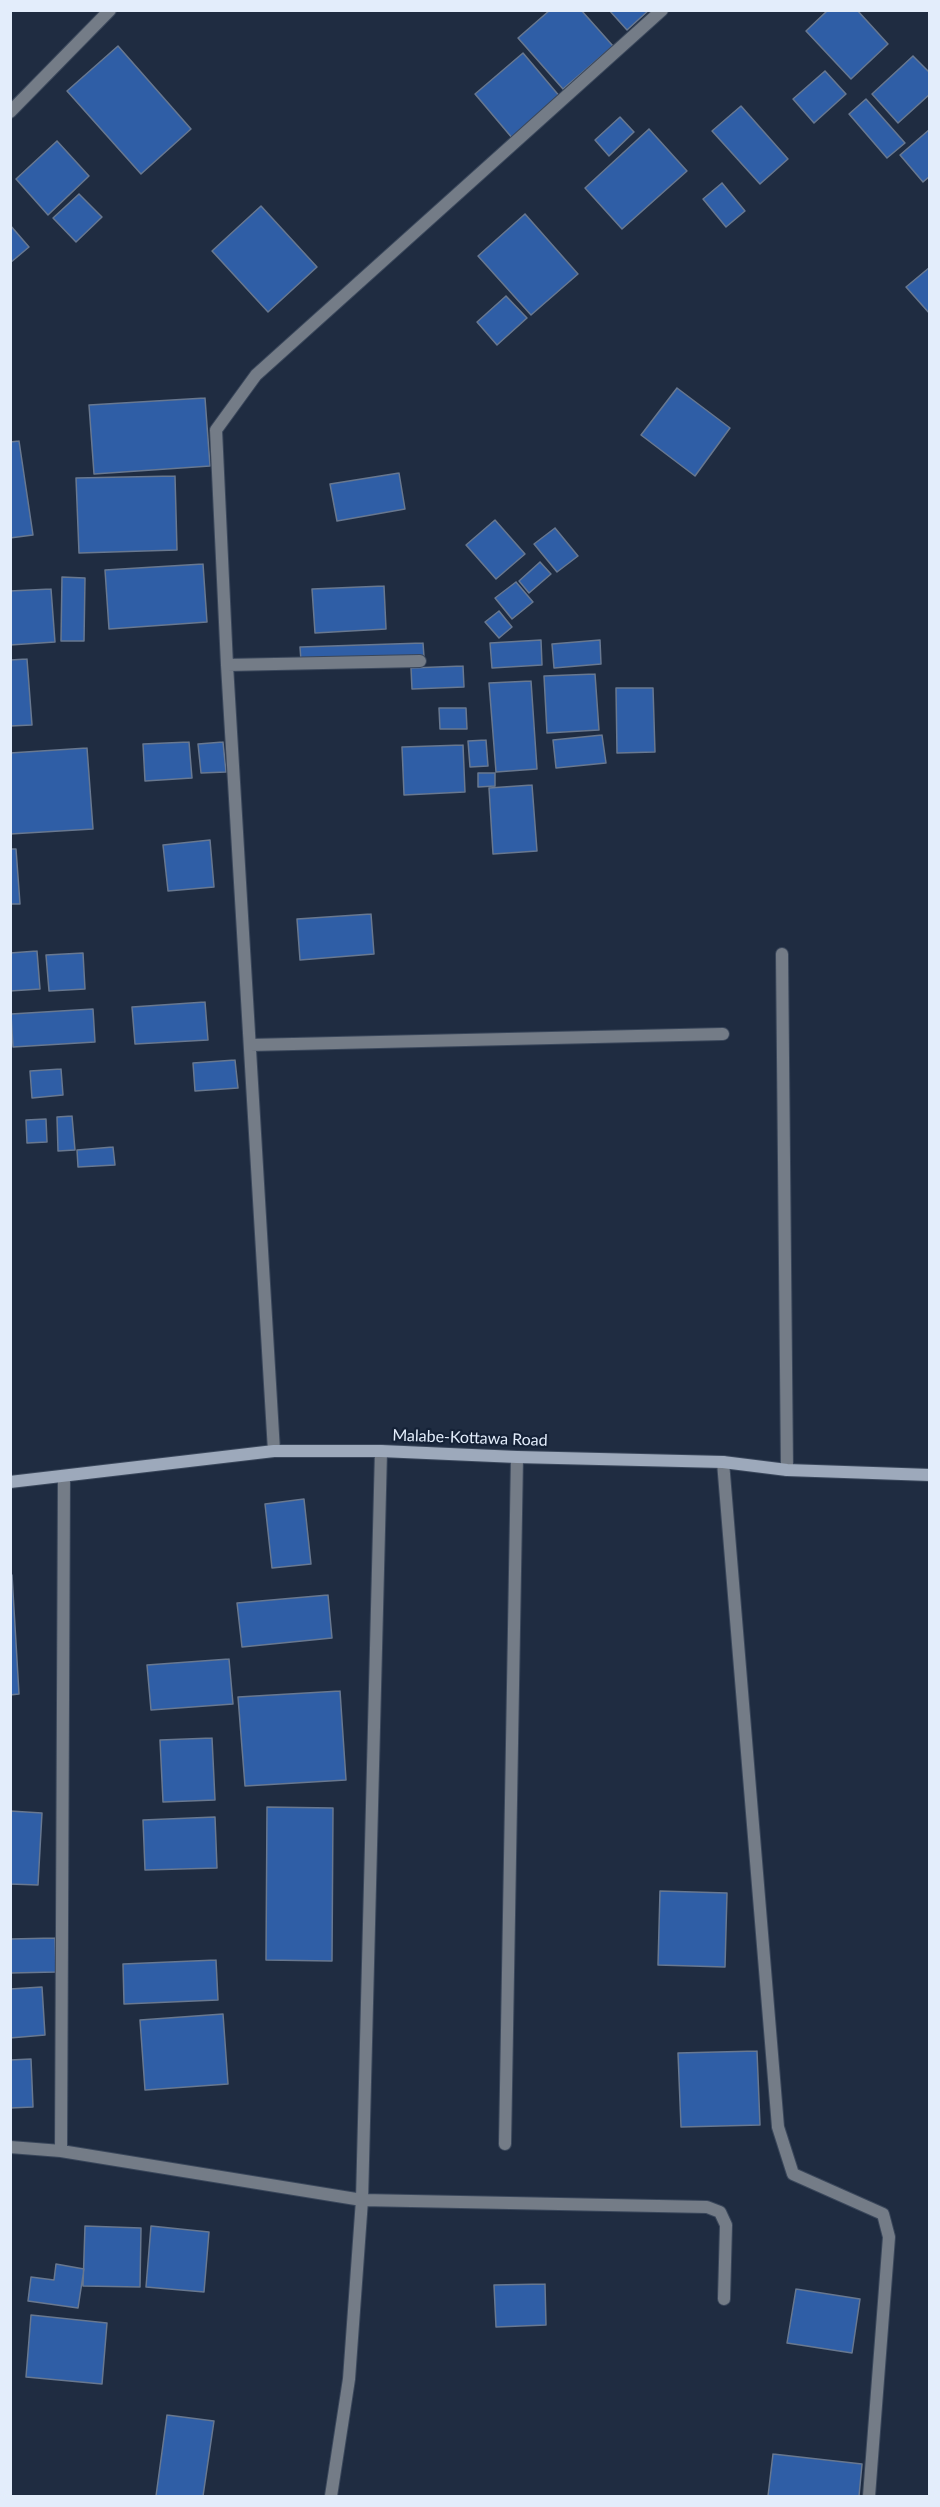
<!DOCTYPE html>
<html>
<head>
<meta charset="utf-8">
<style>
	body { margin:0 }
	#map { position:relative; width:940px; height:2507px; overflow:hidden; background:#1f2c41; font-family:Lato,sans-serif }
	canvas { display:block }
	.frame { position:absolute; inset:0; border:12px solid #e3edfb; pointer-events:none }
</style>
</head>
<body>
<div id="map">
<canvas width="940" height="2507"></canvas>
<div class="frame"></div>
</div>
<script>
const g = document.querySelector('canvas').getContext('2d');
g.lineJoin = 'round';
function fill(path, color) { g.fillStyle = color; g.fill(path, 'evenodd'); }
const shape = rows => new Path2D(rows.map(r => 'M' + r).join(''));
function trace(path, color, width, dash) { g.strokeStyle = color; g.lineWidth = width; g.lineCap = dash ? 'butt' : 'round'; g.setLineDash(dash || []); g.stroke(path); }
function write(font, color, halo, rows, align = 'center') {
  g.font = font + ' Lato,sans-serif'; g.lineWidth = 4.5; g.setLineDash([]); g.textBaseline = 'middle'; g.strokeStyle = halo; g.fillStyle = color; for (const [text, x, y, turn = 0] of rows) {
    g.save(); g.translate(x, y); g.rotate((+turn || 0) * Math.PI / 180); g.textAlign = isNaN(turn) ? turn : align; if (halo) g.strokeText(text, 0, 0); g.fillText(text, 0, 0); g.restore();
  }
}
const building = shape([
	[550,10,581,10,613,46,563,89,518,38,550,10],
	[609,10,649,10,627,30,609,10],
	[828,10,857,10,888,44,851,79,806,31,828,10],
	[118,46,191,129,141,174,67,91,118,46],
	[523,53,561,98,513,139,475,94,523,53],
	[913,56,930,73,930,94,898,123,872,94,913,56],
	[825,71,846,94,814,123,793,99,825,71],
	[866,99,905,143,887,158,849,114,866,99],
	[741,106,788,159,760,184,712,131,741,106],
	[620,117,634,132,609,156,595,140,620,117],
	[649,129,687,171,622,229,585,188,649,129],
	[930,129,930,176,923,182,900,155,930,129],
	[57,141,89,176,48,215,16,179,57,141],
	[722,183,745,211,726,227,703,199,722,183],
	[79,194,102,217,76,242,53,218,79,194],
	[261,206,317,267,268,312,212,251,261,206],
	[525,214,578,274,531,315,478,256,525,214],
	[10,225,29,247,10,263,10,225],
	[930,267,930,314,906,287,930,267],
	[506,296,527,318,497,345,477,322,506,296],
	[677,388,730,428,695,476,641,435,677,388],
	[205,398,210,466,94,474,89,405,205,398],
	[19,441,33,535,10,538,10,442,19,441],
	[399,473,405,509,337,521,330,484,399,473],
	[175,476,177,550,79,553,76,478,175,476],
	[495,520,525,554,496,579,466,545,495,520],
	[555,528,578,556,557,572,534,544,555,528],
	[540,562,551,574,529,593,519,581,540,562],
	[203,564,207,622,109,629,105,570,203,564],
	[62,577,85,578,84,641,61,641,62,577],
	[516,582,533,602,512,619,495,598,516,582],
	[384,586,386,629,315,633,312,589,384,586],
	[51,589,55,642,10,645,10,591,51,589],
	[499,611,512,627,499,638,485,622,499,611],
	[541,640,542,665,492,668,490,643,541,640],
	[600,640,601,664,554,668,552,644,600,640],
	[423,643,424,657,301,661,300,647,423,643],
	[27,659,32,725,10,726,10,660,27,659],
	[463,666,464,687,412,689,411,668,463,666],
	[595,674,599,730,547,733,544,676,595,674],
	[531,681,537,769,496,772,489,683,531,681],
	[616,688,653,688,655,752,617,753,616,688],
	[439,708,466,708,467,729,440,729,439,708],
	[602,735,606,763,556,768,553,740,602,735],
	[486,740,488,766,470,767,468,741,486,740],
	[189,742,192,778,145,781,143,744,189,742],
	[223,742,226,772,201,773,198,744,223,742],
	[463,745,465,792,404,795,402,747,463,745],
	[87,748,93,829,10,834,10,753,87,748],
	[478,773,495,773,495,786,478,787,478,773],
	[532,785,537,851,493,854,489,788,532,785],
	[210,840,214,887,168,891,163,845,210,840],
	[10,849,16,849,20,904,10,904,10,849],
	[371,914,374,954,300,960,297,919,371,914],
	[37,951,40,989,10,991,10,953,37,951],
	[83,953,85,989,49,991,46,955,83,953],
	[205,1002,208,1040,135,1044,132,1007,205,1002],
	[93,1009,95,1042,13,1047,11,1014,93,1009],
	[235,1060,238,1088,195,1091,193,1063,235,1060],
	[61,1069,63,1095,32,1098,30,1071,61,1069],
	[72,1116,75,1150,58,1151,57,1117,72,1116],
	[46,1119,47,1142,27,1143,26,1120,46,1119],
	[113,1147,115,1165,78,1167,77,1150,113,1147],
	[304,1499,311,1564,272,1568,265,1504,304,1499],
	[10,1575,12,1575,19,1694,10,1695,10,1575],
	[328,1595,332,1638,242,1647,237,1603,328,1595],
	[229,1659,233,1704,151,1710,147,1665,229,1659],
	[340,1691,346,1780,245,1786,238,1697,340,1691],
	[212,1738,215,1800,163,1802,160,1740,212,1738],
	[267,1807,333,1808,332,1961,266,1960,267,1807],
	[10,1811,42,1813,38,1885,10,1884,10,1811],
	[215,1817,217,1868,145,1870,143,1820,215,1817],
	[660,1891,727,1893,725,1967,658,1965,660,1891],
	[55,1938,56,1972,10,1973,10,1939,55,1938],
	[216,1960,218,2000,124,2004,123,1964,216,1960],
	[42,1987,45,2035,10,2038,10,1989,42,1987],
	[223,2014,228,2084,145,2090,140,2020,223,2014],
	[757,2051,760,2125,681,2127,678,2053,757,2051],
	[31,2059,33,2107,10,2108,10,2060,31,2059],
	[85,2226,141,2228,140,2287,83,2286,85,2226],
	[151,2226,209,2232,204,2292,146,2287,151,2226],
	[56,2264,84,2269,78,2308,28,2301,31,2277,54,2280,56,2264],
	[545,2284,546,2325,496,2327,494,2285,545,2284],
	[796,2289,860,2299,852,2353,787,2343,796,2289],
	[31,2315,107,2323,102,2384,26,2377,31,2315],
	[167,2415,214,2421,203,2496,156,2496,167,2415],
	[773,2454,862,2464,859,2496,768,2496,773,2454]
]);
fill(building, '#2f5ea6');
trace(building, '#687890', 1.5);
const minor = shape([
	[10,112,110,10],
	[227,665,420,661],
	[782,954,787,1470],
	[250,1045,723,1034],
	[274,1451,227,665,216,430,256,375,662,10],
	[723,1462,778,2127,793,2174,883,2214,889,2237,869,2496],
	[505,2144,517,1457],
	[10,2147,61,2151,362,2200,707,2207,720,2212,726,2225,724,2299],
	[61,2151,64,1476],
	[331,2496,349,2379,362,2200,381,1451]
]);
const secondary = shape([
	[10,1482,274,1451,381,1451,517,1457,723,1462,787,1470,930,1475]
]);
trace(minor, '#3a475b', 14);
trace(secondary, '#3a475b', 14);
trace(minor, '#747c87', 12);
trace(secondary, '#9da9bb', 12);
write('16px', '#e3edfb', '#152237', [
	["Malabe-Kottawa Road",470,1438,2]
]);
</script>
</body>
</html>
